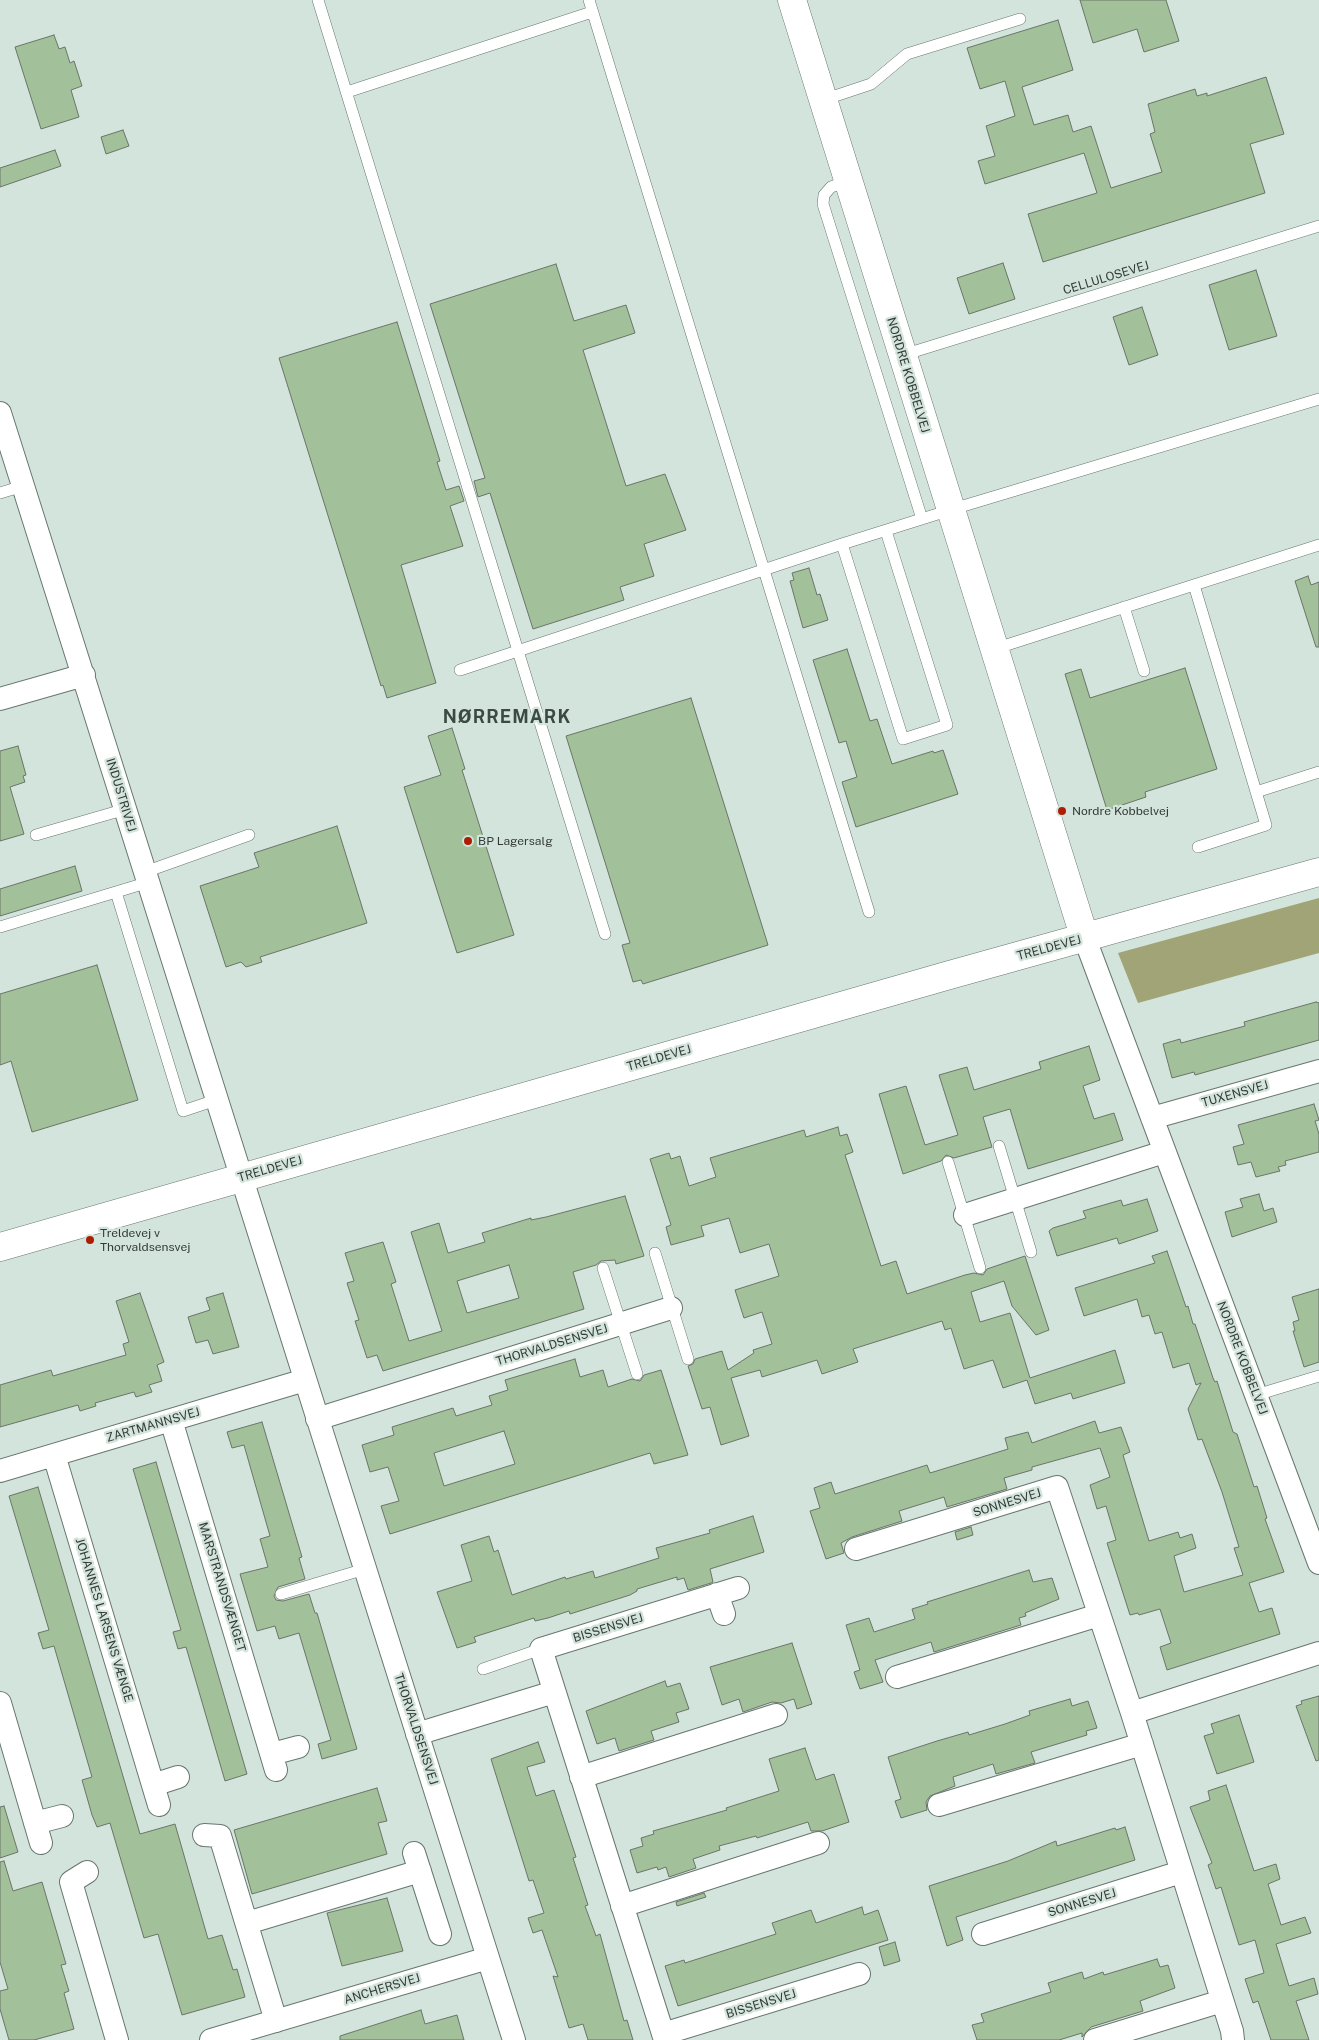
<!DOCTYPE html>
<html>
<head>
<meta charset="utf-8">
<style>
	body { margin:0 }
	canvas { display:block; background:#d3e4dc }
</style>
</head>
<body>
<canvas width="1319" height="2040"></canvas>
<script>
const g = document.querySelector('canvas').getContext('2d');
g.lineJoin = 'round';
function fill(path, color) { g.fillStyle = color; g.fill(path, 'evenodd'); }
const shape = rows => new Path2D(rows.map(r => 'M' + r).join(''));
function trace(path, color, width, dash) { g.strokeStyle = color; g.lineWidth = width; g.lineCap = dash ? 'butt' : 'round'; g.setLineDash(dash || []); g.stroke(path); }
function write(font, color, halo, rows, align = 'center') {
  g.font = font + ' "Public Sans",sans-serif'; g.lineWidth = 4.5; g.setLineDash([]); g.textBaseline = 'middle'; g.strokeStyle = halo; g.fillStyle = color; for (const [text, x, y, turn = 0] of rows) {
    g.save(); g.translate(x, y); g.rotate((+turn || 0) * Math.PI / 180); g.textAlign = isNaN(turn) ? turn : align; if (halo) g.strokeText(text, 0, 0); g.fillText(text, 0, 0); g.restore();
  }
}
fill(shape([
	[1319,898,1319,953,1138,1003,1118,953]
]), '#a0a476');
const building = shape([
	[1080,0,1166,0,1179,41,1144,52,1137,29,1093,43,1080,0],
	[1058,20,1073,70,1022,87,1034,125,1068,115,1073,132,1091,126,1111,188,1162,172,1150,134,1155,132,1148,104,1195,89,1197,96,1207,93,1207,96,1266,77,1284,134,1250,144,1265,193,1043,262,1028,214,1097,193,1084,153,985,184,978,161,995,156,986,126,1015,116,1005,81,980,89,967,48,1058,20],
	[54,35,59,49,65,47,70,63,74,61,82,86,71,90,79,117,41,129,15,47,54,35],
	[123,130,129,146,106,154,101,137,123,130],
	[55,150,61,166,0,187,0,168,55,150],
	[1003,263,1015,299,969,314,957,278,1003,263],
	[556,264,574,321,626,305,635,333,583,350,626,486,665,474,686,530,644,544,654,576,620,587,624,600,533,629,490,493,478,497,474,481,485,478,430,304,556,264],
	[1256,270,1277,336,1229,350,1209,285,1256,270],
	[1142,307,1158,355,1129,365,1113,317,1142,307],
	[397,322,440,461,437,462,446,490,459,486,464,501,450,506,463,546,401,565,436,683,387,698,383,685,381,686,279,358,397,322],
	[809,568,817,595,820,594,828,620,803,628,790,581,794,580,792,573,809,568],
	[1308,576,1311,585,1319,582,1319,647,1316,647,1295,581,1308,576],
	[847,649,870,721,877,719,892,764,933,751,934,753,943,750,958,794,856,827,842,782,857,777,846,741,839,743,813,660,847,649],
	[1185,668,1217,769,1145,792,1146,797,1107,810,1065,674,1081,669,1090,698,1185,668],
	[691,698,768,945,643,984,641,980,633,982,622,945,630,943,566,736,691,698],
	[452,728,465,769,462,770,514,935,457,953,404,787,441,775,428,736,452,728],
	[18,746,26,775,23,776,25,782,10,787,24,834,0,841,0,751,18,746],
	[337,826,367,923,260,957,262,962,246,967,241,962,226,967,200,886,259,867,254,853,337,826],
	[75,866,82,891,0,916,0,889,75,866],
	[97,965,138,1100,32,1132,11,1061,0,1065,0,994,97,965],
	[1316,1002,1319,1003,1319,1040,1195,1075,1194,1072,1172,1078,1163,1044,1180,1039,1181,1043,1245,1026,1244,1022,1316,1002],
	[1089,1046,1100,1080,1083,1086,1094,1119,1114,1113,1123,1140,1028,1169,1010,1109,983,1117,992,1147,954,1158,946,1155,941,1161,903,1174,879,1094,906,1086,925,1145,958,1135,939,1075,967,1067,974,1090,1041,1069,1039,1062,1089,1046],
	[1314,1104,1319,1120,1315,1121,1319,1134,1319,1152,1285,1161,1286,1165,1278,1167,1280,1171,1256,1177,1251,1162,1238,1165,1233,1147,1244,1144,1238,1125,1314,1104],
	[838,1127,840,1136,847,1134,853,1152,845,1155,881,1266,896,1261,907,1294,965,1275,974,1273,983,1275,987,1269,1025,1256,1049,1330,1036,1335,1012,1306,1004,1281,971,1292,980,1322,1010,1313,1030,1378,1115,1350,1125,1383,1073,1399,1071,1393,1035,1404,1027,1380,1003,1388,993,1360,964,1369,951,1328,945,1330,942,1321,853,1349,858,1362,822,1374,817,1360,762,1377,760,1370,731,1378,749,1436,721,1445,710,1407,702,1409,688,1366,693,1364,695,1359,722,1351,728,1370,754,1353,753,1350,772,1344,762,1312,744,1318,735,1290,779,1276,769,1244,740,1253,729,1218,701,1226,704,1236,671,1245,666,1227,671,1225,650,1159,669,1153,671,1159,680,1156,689,1186,716,1177,710,1158,804,1130,806,1137,838,1127],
	[1259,1194,1264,1211,1273,1208,1277,1222,1232,1237,1225,1212,1243,1207,1240,1199,1259,1194],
	[625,1196,644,1256,616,1264,615,1260,601,1261,596,1265,573,1272,584,1309,383,1371,377,1355,367,1358,355,1321,359,1320,347,1283,354,1281,345,1253,383,1242,396,1282,391,1284,409,1341,442,1331,411,1232,439,1223,448,1253,485,1242,482,1233,531,1218,531,1220,546,1217,625,1196],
	[509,1265,519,1298,467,1313,457,1281,509,1265],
	[1147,1199,1158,1231,1119,1244,1117,1238,1057,1256,1049,1231,1053,1228,1086,1218,1083,1211,1121,1200,1123,1206,1147,1199],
	[1167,1251,1186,1307,1188,1306,1193,1324,1195,1324,1213,1378,1215,1382,1217,1381,1233,1432,1237,1434,1254,1487,1257,1486,1267,1518,1265,1519,1284,1572,1249,1583,1259,1612,1272,1608,1280,1634,1167,1670,1160,1647,1171,1643,1160,1609,1139,1615,1138,1613,1130,1615,1107,1543,1116,1540,1106,1506,1097,1509,1090,1485,1110,1477,1100,1448,1032,1467,1032,1470,1004,1478,1007,1489,947,1507,944,1497,899,1511,902,1521,852,1537,841,1543,844,1553,826,1559,810,1511,820,1508,814,1488,831,1482,835,1494,927,1465,930,1473,1008,1449,1005,1438,1028,1432,1032,1443,1095,1421,1099,1433,1121,1427,1130,1452,1123,1455,1149,1541,1178,1532,1180,1538,1192,1534,1196,1548,1174,1556,1184,1592,1243,1575,1234,1548,1239,1547,1222,1492,1202,1439,1198,1440,1188,1409,1201,1383,1196,1385,1189,1363,1173,1368,1162,1332,1155,1334,1149,1315,1142,1317,1137,1299,1084,1316,1075,1288,1155,1263,1152,1256,1167,1251],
	[1319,1289,1319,1362,1304,1367,1293,1331,1295,1331,1293,1322,1299,1320,1292,1297,1319,1289],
	[140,1293,164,1362,157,1365,162,1381,149,1385,152,1392,136,1397,134,1392,95,1403,96,1406,80,1411,78,1405,0,1427,0,1385,51,1370,53,1376,126,1355,123,1344,129,1342,116,1301,140,1293],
	[223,1293,239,1347,213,1354,208,1340,196,1343,188,1317,210,1310,206,1298,223,1293],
	[575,1359,580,1377,603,1370,608,1387,632,1379,640,1381,644,1375,661,1370,688,1455,654,1464,650,1453,390,1534,381,1506,399,1501,388,1467,370,1472,362,1445,394,1435,392,1427,453,1408,456,1416,492,1405,489,1396,508,1390,505,1380,575,1359],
	[504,1431,515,1464,444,1486,434,1453,504,1431],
	[262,1422,302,1557,299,1558,305,1579,278,1587,274,1596,276,1600,283,1601,309,1594,315,1613,317,1613,357,1749,322,1759,318,1744,331,1740,299,1633,279,1639,275,1626,257,1631,240,1574,268,1567,260,1539,270,1536,244,1445,232,1448,227,1432,262,1422],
	[156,1462,247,1774,225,1781,186,1647,178,1649,173,1632,181,1630,133,1469,156,1462],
	[38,1487,140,1834,175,1824,208,1939,222,1935,233,1970,237,1969,245,1997,182,2015,158,1934,144,1938,110,1823,97,1827,92,1815,82,1780,92,1777,54,1646,43,1649,38,1633,49,1630,9,1496,38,1487],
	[753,1516,764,1552,710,1569,713,1582,711,1583,688,1590,684,1578,677,1580,677,1577,637,1589,637,1591,630,1595,570,1614,569,1611,548,1618,535,1621,534,1618,474,1637,476,1642,457,1648,437,1592,472,1581,461,1545,489,1536,494,1552,498,1550,512,1595,565,1577,566,1579,593,1571,595,1578,659,1558,656,1548,710,1533,709,1530,753,1516],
	[971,1527,973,1535,957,1540,955,1532,971,1527],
	[1029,1570,1033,1582,1052,1578,1059,1599,1025,1613,1026,1616,1019,1618,1021,1625,934,1652,931,1642,875,1660,883,1682,860,1689,854,1672,860,1670,846,1625,869,1618,874,1632,915,1619,912,1609,928,1604,927,1602,1029,1570],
	[792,1643,812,1704,797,1709,794,1699,781,1703,772,1702,743,1712,739,1699,722,1705,710,1667,792,1643],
	[665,1681,667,1687,680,1683,689,1709,676,1713,679,1722,651,1731,654,1740,619,1751,615,1738,597,1744,586,1711,665,1681],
	[1319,1696,1319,1760,1316,1761,1296,1706,1302,1704,1301,1701,1319,1696],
	[1070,1699,1072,1706,1088,1701,1097,1728,1086,1731,1087,1735,1031,1752,1035,1763,996,1774,993,1764,953,1777,955,1786,930,1796,926,1802,927,1810,901,1818,895,1801,901,1799,888,1757,937,1741,968,1732,969,1735,1005,1724,1030,1715,1029,1711,1070,1699],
	[1239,1715,1254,1762,1217,1774,1204,1736,1214,1733,1211,1724,1239,1715],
	[538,1742,545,1762,527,1767,536,1796,554,1790,576,1857,573,1858,588,1905,585,1906,596,1936,600,1934,624,2021,627,2020,633,2040,588,2040,583,2024,569,2028,553,1976,558,1977,542,1930,533,1933,528,1918,544,1913,533,1880,529,1881,491,1759,538,1742],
	[805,1748,816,1780,834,1774,849,1822,822,1831,811,1831,808,1822,757,1838,756,1836,719,1846,720,1850,693,1859,696,1868,669,1877,666,1867,658,1870,657,1867,637,1873,630,1850,643,1846,641,1838,654,1834,653,1831,727,1810,726,1808,779,1791,769,1759,805,1748],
	[1226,1785,1254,1871,1276,1864,1280,1879,1268,1884,1281,1925,1305,1917,1311,1933,1276,1944,1289,1986,1314,1978,1318,1994,1296,2001,1309,2040,1271,2040,1258,2001,1253,2003,1245,1979,1264,1973,1255,1940,1239,1945,1221,1887,1216,1889,1208,1865,1212,1863,1190,1807,1210,1800,1208,1791,1226,1785],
	[377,1788,387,1821,378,1823,387,1854,252,1894,234,1830,377,1788],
	[4,1806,18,1852,0,1858,0,1807,4,1806],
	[1125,1827,1135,1860,956,1917,963,1940,947,1946,929,1886,1008,1861,1056,1841,1057,1846,1115,1828,1116,1830,1125,1827],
	[4,1861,13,1891,42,1882,66,1964,61,1965,69,1991,64,1993,74,2029,34,2040,9,2040,0,2009,0,1991,8,1989,0,1962,0,1862,4,1861],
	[704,1893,706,1897,677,1906,676,1902,704,1893],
	[387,1898,403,1951,342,1966,327,1913,387,1898],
	[862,1907,864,1915,878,1910,888,1940,678,2006,665,1966,684,1960,685,1963,776,1934,772,1923,811,1910,816,1923,862,1907],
	[895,1942,900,1961,884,1966,879,1947,895,1942],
	[1157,1959,1160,1967,1168,1965,1175,1988,1140,2001,1143,2011,1091,2027,1082,2037,1082,2033,1059,2040,977,2040,972,2025,984,2022,981,2014,1051,1992,1048,1983,1082,1972,1084,1979,1103,1972,1104,1975,1157,1959],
	[421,2010,425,2024,457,2015,464,2040,340,2040,340,2036,421,2010]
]);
fill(building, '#a2c099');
trace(building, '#6b7568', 1);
const service = shape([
	[318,0,605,934],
	[589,0,869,912],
	[347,92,592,12],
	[823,100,871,84,907,54,1020,19],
	[848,181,831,187,824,195,823,204,922,519],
	[903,355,1319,226],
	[0,493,23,486],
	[886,531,947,725,903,739,842,544,963,506,1319,399],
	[1194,585,1266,825,1198,847],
	[1124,607,1144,671],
	[994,649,1319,545],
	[460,670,842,544],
	[1256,792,1319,772],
	[36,835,126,809],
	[145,872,249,835],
	[149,882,116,892,183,1111,216,1100],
	[0,927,116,892],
	[999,1146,1031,1252],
	[948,1162,980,1268],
	[655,1253,688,1359],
	[603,1268,637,1374],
	[1256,1395,1319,1376],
	[281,1594,365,1569],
	[483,1669,541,1649]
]);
const minor = shape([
	[0,413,514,2040],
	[0,699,84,675],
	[1085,939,1319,1563],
	[1152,1118,1319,1071],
	[965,1215,1164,1152],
	[317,1419,671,1308],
	[171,1420,276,1770],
	[54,1455,159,1805],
	[0,1471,305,1380],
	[856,1549,1057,1487,1132,1713,1232,2031,1233,2040],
	[717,1594,724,1614],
	[897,1677,1099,1615],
	[0,1703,41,1843],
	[1132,1713,1319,1653],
	[417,1734,554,1692],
	[272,1754,298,1747],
	[581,1777,776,1715],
	[153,1785,178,1777],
	[939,1805,1142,1744],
	[35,1823,62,1816],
	[204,1835,220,1836,276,2021],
	[414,1853,440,1934],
	[87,1872,71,1882,117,2040],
	[622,1906,818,1843],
	[247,1923,420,1871],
	[983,1934,1181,1872],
	[663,2034,859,1974],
	[211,2040,488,1958],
	[665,2040,541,1649,738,1588],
	[1095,2040,1222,2001]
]);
const tertiary = shape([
	[792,0,1085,939],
	[0,1247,946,976,1319,872]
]);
trace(service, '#67776f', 12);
trace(minor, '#67776f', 24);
trace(tertiary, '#67776f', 29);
trace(service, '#fff', 11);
trace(minor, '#fff', 22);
trace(tertiary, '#fff', 28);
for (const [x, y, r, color] of [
	[1062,811,5,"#ac1e03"],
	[468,841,5,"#ac1e03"],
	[90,1240,5,"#ac1e03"]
]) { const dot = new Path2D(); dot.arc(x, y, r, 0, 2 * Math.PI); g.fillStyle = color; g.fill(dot); trace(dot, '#d3e4dc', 2); }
write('12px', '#333a37', '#d3e4dc', [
	["CELLULOSEVEJ",1106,278,-17],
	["NORDRE KOBBELVEJ",908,375,73],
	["INDUSTRIVEJ",121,795,73],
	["TRELDEVEJ",1049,948,-15],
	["TRELDEVEJ",659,1058,-16],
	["TUXENSVEJ",1235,1094,-16],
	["TRELDEVEJ",270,1169,-16],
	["THORVALDSENSVEJ",552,1345,-17],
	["NORDRE KOBBELVEJ",1242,1358,69],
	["ZARTMANNSVEJ",153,1425,-16],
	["SONNESVEJ",1007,1503,-17],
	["MARSTRANDSVÆNGET",222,1587,73],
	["JOHANNES LARSENS VÆNGE",104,1620,73],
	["BISSENSVEJ",608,1628,-17],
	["THORVALDSENSVEJ",416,1729,72],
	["SONNESVEJ",1082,1903,-17],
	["ANCHERSVEJ",382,1989,-17],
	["BISSENSVEJ",761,2004,-17]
]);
write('12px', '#333a37', '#d3e4dc', [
	["Nordre Kobbelvej",1072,811],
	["BP Lagersalg",478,841],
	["Treldevej v",100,1233],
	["Thorvaldsensvej",100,1247]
], 'left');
g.letterSpacing = '1px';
write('bold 18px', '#3b4a43', '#d3e4dc', [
	["NØRREMARK",507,717]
]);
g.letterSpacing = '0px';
</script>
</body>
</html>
